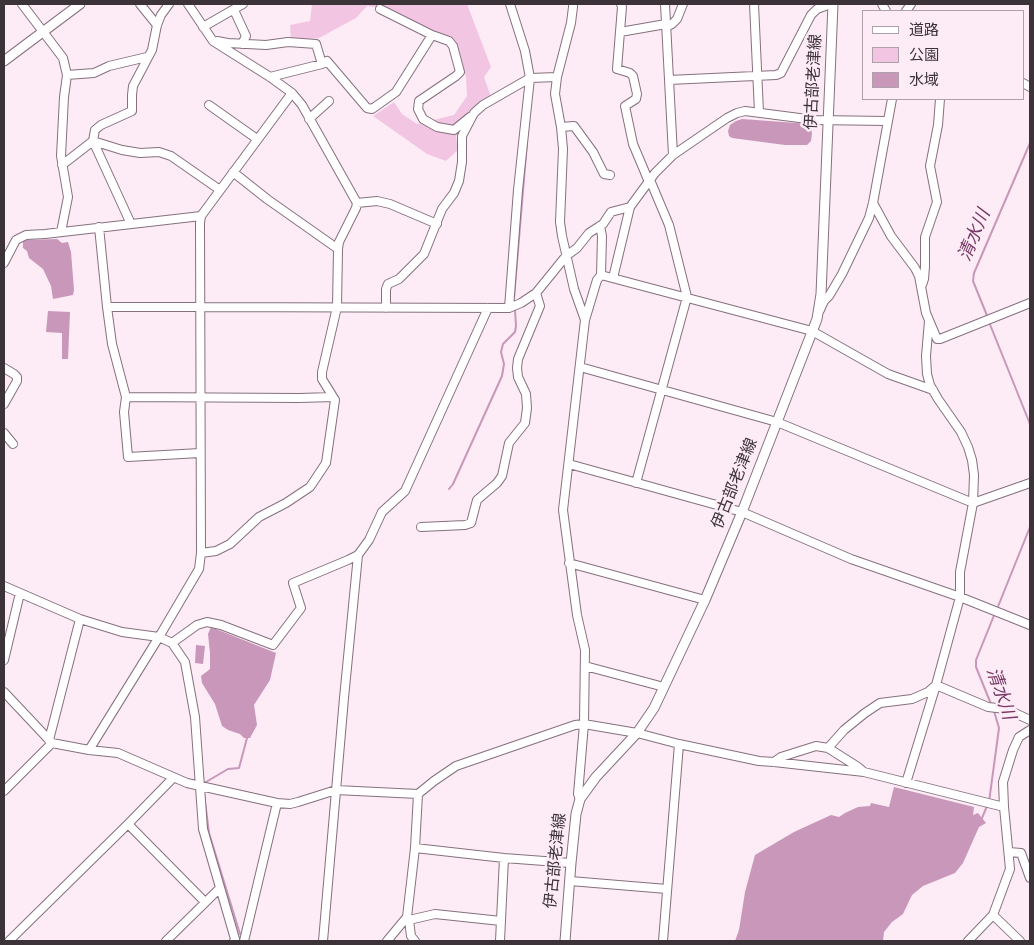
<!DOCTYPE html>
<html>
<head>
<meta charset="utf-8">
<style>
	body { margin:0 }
	#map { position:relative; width:1034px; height:945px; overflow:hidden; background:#fdebf6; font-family:Overpass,"Noto Sans JP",sans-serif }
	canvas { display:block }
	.frame { position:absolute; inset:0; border:5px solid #3b3338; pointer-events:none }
	.legend { position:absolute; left:862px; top:10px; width:162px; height:90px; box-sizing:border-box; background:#fdebf6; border:1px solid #afa1aa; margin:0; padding:6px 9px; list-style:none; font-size:15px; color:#3b3338 }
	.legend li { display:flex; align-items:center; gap:10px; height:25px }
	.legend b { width:25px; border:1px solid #afa1aa }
</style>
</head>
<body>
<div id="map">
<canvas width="1034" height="945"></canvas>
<div class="frame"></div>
<ul class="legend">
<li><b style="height:6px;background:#fff"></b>道路</li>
<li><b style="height:14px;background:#f2c6e3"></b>公園</li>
<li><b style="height:14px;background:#c997b9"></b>水域</li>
</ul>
</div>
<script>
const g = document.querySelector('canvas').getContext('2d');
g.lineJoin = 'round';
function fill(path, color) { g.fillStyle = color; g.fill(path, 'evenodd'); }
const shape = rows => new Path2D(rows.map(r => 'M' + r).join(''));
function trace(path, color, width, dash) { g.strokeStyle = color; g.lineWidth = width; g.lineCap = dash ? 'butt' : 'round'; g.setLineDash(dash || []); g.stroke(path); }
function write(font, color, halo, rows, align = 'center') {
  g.font = font + ' Overpass,"Noto Sans JP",sans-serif'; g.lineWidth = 5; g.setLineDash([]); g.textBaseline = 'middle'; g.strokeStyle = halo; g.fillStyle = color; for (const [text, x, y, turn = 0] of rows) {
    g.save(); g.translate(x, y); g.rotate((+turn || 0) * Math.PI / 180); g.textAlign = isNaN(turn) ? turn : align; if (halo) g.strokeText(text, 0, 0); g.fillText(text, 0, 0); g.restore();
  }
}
fill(shape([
	[312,4,467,4,491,67,484,77,491,97,471,111,456,136,458,150,446,161,427,154,373,116,394,102,402,114,417,124,454,115,467,96,466,77,459,49,453,38,433,31,382,8,367,6,356,18,319,38,291,40,290,25,310,21]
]), '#f2c6e3');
fill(shape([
	[742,119,810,124,812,133,811,141,807,145,785,145,732,138,729,136,728,131,730,125,736,121],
	[57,239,62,243,68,242,71,252,74,290,73,295,53,299,51,286,43,269,29,258,27,251,23,248,23,241,27,240],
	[48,311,70,312,68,359,62,359,62,333,46,332],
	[211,627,276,653,270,680,254,705,257,725,250,738,244,738,240,734,228,730,222,726,215,704,202,683,201,676,210,669,210,653,208,634],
	[196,645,205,646,203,664,195,663],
	[894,787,974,807,973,815,978,813,986,823,979,827,963,863,955,873,923,886,912,895,903,914,892,922,884,932,883,941,735,941,739,930,745,892,755,855,794,832,831,815,839,817,845,813,858,807,870,806,871,803,889,807]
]), '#c997b9');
trace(shape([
	[530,57,532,70],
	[514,298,527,143],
	[988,318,973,281,974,273,1030,143],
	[989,322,1030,424],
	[449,489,453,484,502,376,504,364,501,352,503,344,515,332,516,326,515,310],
	[997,609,1030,527],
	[991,704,976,667,976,660,995,613],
	[206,782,228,769,239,768,247,738],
	[204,794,209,833,240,934],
	[989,802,999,728,994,711],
	[982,818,987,806]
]), '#c997b9', 2);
const minor = shape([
	[22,4,63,58,67,75,64,97,61,156,68,197,61,232],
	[140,4,157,25],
	[188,4,213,41,270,77,292,93,302,105,357,203,356,208,339,242,338,249,337,307,322,372,322,379,335,400,326,463,310,487,286,503,259,517,230,544,216,551,201,553],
	[573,4,573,7,571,23,557,77,555,94,561,127,563,149,560,222,562,236,574,289,585,320],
	[621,4,622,7,617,69,630,73,633,76,637,94,636,99,625,106,633,144,649,182],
	[665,4,673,155],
	[754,4,759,112],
	[882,4,886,11],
	[234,10,246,36,242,44],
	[906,11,911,4],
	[203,27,243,4],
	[666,27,672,24,677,19,683,4],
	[620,32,666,24],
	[432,35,449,41,453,46,460,72,456,76,419,101,418,109,423,119,437,127,454,130,470,117],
	[217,41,228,43,266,45,288,42,316,44,322,64],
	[67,75,94,73,109,66,147,57],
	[270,77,322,64,327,61,367,108,372,109,396,92,432,35,380,9],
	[669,80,776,75,781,73,811,15,817,9,828,5,833,5],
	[1023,83,1030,87],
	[209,105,257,139],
	[309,119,329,101],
	[561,127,574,126,593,152,604,174,610,175],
	[93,141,122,150,140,153,159,152,171,156,220,190],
	[62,165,93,141],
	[233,172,267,199,338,249],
	[357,203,377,201,390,204,437,224],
	[873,203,891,236,915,268,919,276,926,313,937,339,940,339,1030,303],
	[131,224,93,141,95,130,101,125,132,111,132,95,133,86,152,50,157,25,161,15,169,4],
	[600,226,602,236,601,275],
	[99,227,107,307,112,344,126,397,124,412,128,457,200,453],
	[4,263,16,240,26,235,45,234,201,216],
	[613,278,630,207],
	[922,285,924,279,925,267,925,237,937,202,930,166,938,125,940,99],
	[107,307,200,307,509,308,521,303,536,293,566,256,577,248,589,233,603,224,611,212,630,207,655,173,673,155,727,118,737,113,745,111,815,120,887,121],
	[386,308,386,289,388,284,399,279,424,254,442,209,454,193,459,181,462,162,462,136,474,113,483,105,530,78,557,77],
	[509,308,518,190,530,78,525,51,510,4],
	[820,310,824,301,829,296,842,274,869,218,873,203,892,99],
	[580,367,777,422,973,503,1030,483],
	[4,368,14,374,17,377,17,381,4,404],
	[126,397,299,398,333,397],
	[4,433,13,444],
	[569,464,742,512,851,559,960,597,1030,625],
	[636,483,687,297,669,225,650,180],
	[421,527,465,525,471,523,477,500,497,483,502,476,509,443,525,423,527,408,526,394,518,377,517,368,518,359,540,306,536,293],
	[569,563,705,600],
	[4,586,80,619,122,632,159,637,172,643,185,662,195,717,203,829,235,939,234,941],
	[172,643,197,625,207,622,221,625,273,645,301,608,293,583,348,560,358,555],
	[4,660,20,593],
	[585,666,664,687],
	[936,685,988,707,1006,709,1030,720],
	[4,692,52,743,89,750,118,753,187,783,277,803,244,941],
	[49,740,80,619],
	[828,748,858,767,864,772],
	[89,750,159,637,199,569,201,553,200,223,201,216,292,93],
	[774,762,781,757,816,746,828,748,844,730,865,713,880,703,912,699,928,692,936,685],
	[906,783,936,685,960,597,960,572,973,503,974,475,972,460,968,447,961,432,938,399,930,385,927,374,926,356,929,321],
	[4,791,52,743],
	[580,799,578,794,584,724,585,650,577,615,563,510,585,320,597,280,601,275,812,331,888,374,933,390],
	[277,803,290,804,298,802,336,790,418,794,434,781,456,766,575,725,584,724,637,733,679,744,759,761,774,762,864,772,1004,807],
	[128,824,205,902],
	[415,848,504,858,571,863],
	[1009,852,1021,853,1030,878],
	[570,881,667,889],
	[993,915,1020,941],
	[409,920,435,914,501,921],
	[9,941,128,824,173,778],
	[166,941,220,888],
	[323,941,344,698,358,555,369,540,382,512,405,491,488,308],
	[387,941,407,917],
	[415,941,411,936,409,920,407,917,415,848,418,794],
	[500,941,504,858],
	[663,941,679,744],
	[968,941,993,915,1010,869,1004,807,1003,782,1013,750,1019,737,1030,730]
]);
const major = shape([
	[4,61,80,4],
	[565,941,571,863,576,814,580,799,596,777,637,733,654,708,705,600,742,512,817,319,821,294,833,4]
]);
trace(minor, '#85717e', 10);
trace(major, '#85717e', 11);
trace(minor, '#fff', 8);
trace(major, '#fff', 9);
write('16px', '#3b3338', '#fdebf6', [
	["伊古部老津線",815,82,-87],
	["伊古部老津線",736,484,-68],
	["伊古部老津線",557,861,-84]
]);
write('italic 18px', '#763865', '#fdebf6', [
	["清水川",976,236,-67],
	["清水川",999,694,71]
]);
</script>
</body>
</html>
